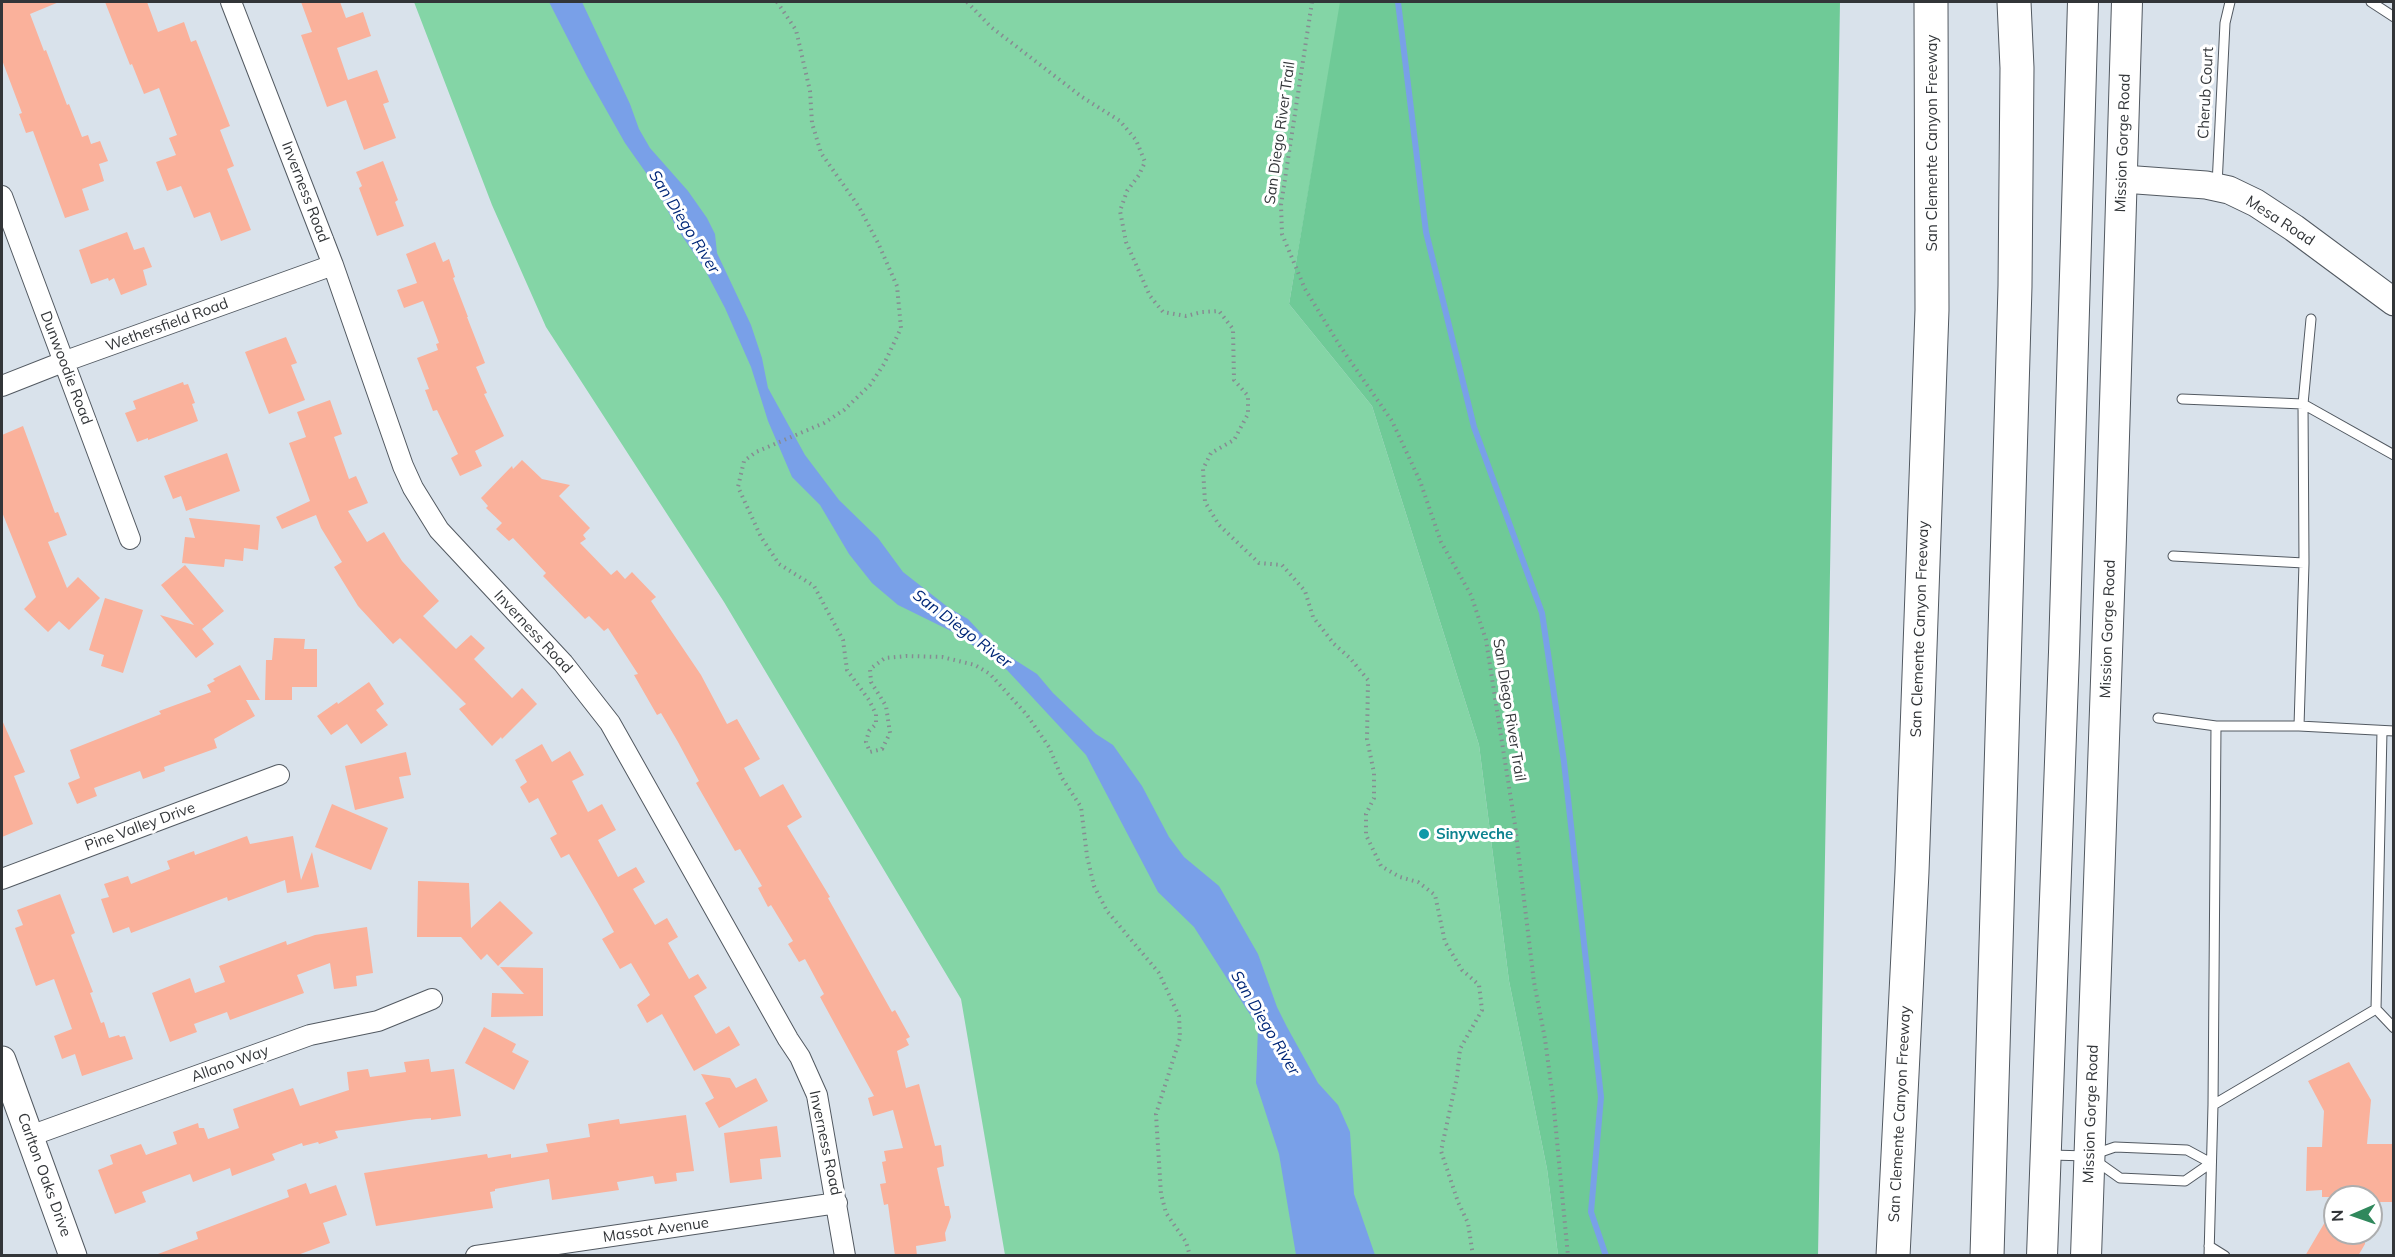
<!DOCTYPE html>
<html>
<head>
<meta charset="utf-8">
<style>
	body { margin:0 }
	#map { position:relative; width:2395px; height:1257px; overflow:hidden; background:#d9e2eb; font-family:Mulish,sans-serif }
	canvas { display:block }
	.frame { position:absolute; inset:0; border:3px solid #323538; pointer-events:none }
	.north { position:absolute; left:2323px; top:1185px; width:60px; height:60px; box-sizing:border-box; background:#fff; border:2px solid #adaeaf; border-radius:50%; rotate:268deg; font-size:16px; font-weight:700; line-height:24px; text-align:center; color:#323538 }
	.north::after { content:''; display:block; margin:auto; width:21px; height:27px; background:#30885c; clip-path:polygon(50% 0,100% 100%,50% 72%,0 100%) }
</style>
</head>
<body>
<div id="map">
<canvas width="2395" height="1257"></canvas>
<div class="frame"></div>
<div class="north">N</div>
</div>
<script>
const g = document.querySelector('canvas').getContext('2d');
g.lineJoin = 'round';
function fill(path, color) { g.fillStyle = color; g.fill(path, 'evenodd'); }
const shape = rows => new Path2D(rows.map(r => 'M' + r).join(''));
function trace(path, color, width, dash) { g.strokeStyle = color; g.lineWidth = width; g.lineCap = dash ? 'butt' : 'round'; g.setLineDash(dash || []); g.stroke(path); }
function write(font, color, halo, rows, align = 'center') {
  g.font = font + ' Mulish,sans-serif'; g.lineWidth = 6; g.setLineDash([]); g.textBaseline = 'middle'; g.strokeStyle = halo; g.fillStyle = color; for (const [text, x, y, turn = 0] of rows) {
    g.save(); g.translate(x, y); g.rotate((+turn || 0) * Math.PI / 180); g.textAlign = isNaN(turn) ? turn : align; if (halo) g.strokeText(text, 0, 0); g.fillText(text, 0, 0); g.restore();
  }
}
fill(shape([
	[414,2,1341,2,1289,304,1372,406,1479,745,1509,981,1547,1169,1558,1255,1005,1255,961,999,724,602,546,327,492,205]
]), '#84d5a6');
fill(shape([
	[1340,2,1840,2,1818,1255,1558,1255,1547,1169,1509,981,1479,745,1372,406,1289,304]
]), '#6fca97');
fill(shape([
	[549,2,582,2,630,104,639,129,650,148,688,191,707,218,715,234,717,253,751,325,762,358,768,388,805,455,839,500,878,538,903,572,949,608,968,619,993,646,1037,674,1053,693,1096,734,1113,745,1142,786,1169,837,1184,857,1219,886,1258,954,1277,1007,1287,1027,1318,1083,1338,1105,1350,1132,1354,1194,1375,1255,1296,1255,1279,1154,1256,1083,1258,1027,1194,927,1158,892,1086,755,1007,670,957,634,898,605,872,583,849,554,820,505,792,477,768,421,751,367,725,308,704,268,676,227,656,187,625,143,587,76]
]), '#79a0e8');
trace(shape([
	[1398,2,1426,232,1474,427,1542,613,1564,762,1601,1097,1591,1212,1606,1256]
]), '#79a0e8', 6);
fill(shape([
	[2,2,59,2,30,14,44,51,46,50,67,105,69,104,82,137,88,135,91,144,100,141,108,161,99,164,104,181,82,189,89,210,65,218,33,131,26,133,19,114,22,113,2,60],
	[105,2,147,2,158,32,184,22,191,42,196,40,230,126,220,130,234,166,227,169,251,230,221,241,210,212,194,218,181,186,167,191,156,162,176,155,169,138,177,135,159,88,144,94,132,64,130,65],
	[301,2,340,2,346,18,363,12,371,36,337,48,348,80,377,70,389,102,383,104,396,138,364,150,346,100,327,107,301,35,312,32],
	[383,161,398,200,395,202,404,226,377,236,359,188,362,186,356,172],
	[127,232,134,250,144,247,152,267,143,270,147,285,121,295,114,278,109,281,108,278,91,284,79,250],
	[435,242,443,262,449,259,455,277,453,278,468,317,467,317,485,363,476,367,487,393,484,394,504,436,475,451,482,466,460,476,451,458,458,454,437,410,433,411,425,390,429,389,417,358,438,350,436,344,439,343,423,301,404,308,397,290,417,283,406,254],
	[286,337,297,363,291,365,305,400,269,414,245,352],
	[183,382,184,385,188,384,195,403,192,404,198,421,148,440,148,438,137,442,125,413,136,409,133,401],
	[330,400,342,434,334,437,349,479,356,476,368,503,348,511,367,542,384,532,402,561,439,601,423,616,456,649,471,635,485,648,474,659,512,698,522,688,537,704,502,739,501,737,492,746,459,709,466,704,400,638,393,644,358,606,334,567,342,562,321,528,316,515,282,529,276,517,310,501,289,443,306,437,297,412],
	[23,426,55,513,58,512,67,535,48,542,67,588,78,577,100,598,69,630,59,621,48,632,24,609,36,597,2,512,2,435],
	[227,453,240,491,186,511,181,496,173,499,164,476],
	[522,460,542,479,570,485,559,496,590,528,583,535,586,539,580,543,611,575,617,570,625,579,632,572,656,597,651,601,701,675,727,724,737,719,760,759,744,768,760,797,783,784,802,817,787,826,830,897,828,898,892,1012,895,1010,910,1037,906,1039,909,1045,897,1051,906,1088,919,1084,935,1146,941,1145,944,1166,937,1168,945,1206,949,1206,951,1217,945,1233,946,1241,916,1246,917,1256,895,1256,888,1204,884,1205,880,1184,886,1183,882,1162,886,1161,884,1151,903,1148,893,1110,873,1116,868,1098,874,1096,820,997,824,994,805,959,799,962,788,944,793,941,771,905,768,907,758,888,762,886,740,849,735,851,696,783,699,781,678,742,661,713,657,715,634,675,638,674,608,628,604,631,589,616,585,619,543,576,546,573,513,538,509,541,496,529,502,523,486,508,488,506,481,498,512,466,513,469],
	[189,518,260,525,258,550,244,548,243,561,225,559,224,567,182,563,185,537,195,538],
	[185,565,224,611,202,629,214,644,196,658,160,615,194,625,161,585],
	[105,598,143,610,123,673,101,666,104,655,89,650],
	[274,638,305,639,304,649,317,649,317,687,292,687,292,700,265,700,266,660,272,660],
	[240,665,260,700,246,700,255,716,214,739,217,748,164,767,165,771,143,779,140,771,94,788,97,796,77,804,68,783,80,778,70,750,161,714,159,711,211,692,207,685,215,681,213,679],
	[369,682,384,704,376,710,388,725,361,744,347,724,331,735,317,716,337,702,338,704],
	[2,720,25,772,14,776,33,824,2,837],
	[542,744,552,762,570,751,584,775,572,781,588,812,602,804,616,830,598,840,618,877,636,867,645,882,633,889,655,925,667,918,678,937,668,943,689,979,698,974,707,988,694,996,716,1034,729,1026,740,1045,694,1071,662,1014,647,1023,637,1005,650,995,631,963,620,969,602,939,614,932,600,907,569,854,561,858,550,838,557,834,538,798,529,803,520,787,527,782,515,760],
	[406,752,411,775,399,777,404,798,355,810,345,766],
	[332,804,388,828,371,870,315,847],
	[247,836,250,844,293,836,301,880,312,852,319,887,287,893,285,880,228,901,227,897,131,933,129,927,113,933,101,899,109,897,104,884,128,876,131,884,170,869,167,861,194,851,195,855],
	[418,881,469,883,471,928,500,901,533,933,498,966,487,954,481,960,461,937,417,937],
	[60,894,75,933,71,935,93,992,90,993,101,1023,104,1022,109,1038,119,1035,120,1037,125,1036,133,1059,82,1076,75,1054,62,1059,54,1036,72,1029,54,979,36,986,15,928,23,925,17,910],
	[367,927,373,973,356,976,357,986,334,989,330,963,297,975,304,993,230,1020,227,1012,194,1024,197,1032,170,1042,152,993,190,978,195,993,225,982,219,966,286,941,287,945,315,935],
	[500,967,543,968,543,1016,491,1017,492,993,524,994],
	[484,1027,516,1044,512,1052,529,1061,514,1090,465,1063],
	[429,1059,431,1072,454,1069,461,1116,431,1120,431,1118,416,1119,335,1131,338,1138,319,1144,318,1142,303,1146,302,1143,272,1154,275,1160,232,1176,230,1168,193,1182,190,1174,142,1192,146,1202,115,1214,98,1170,113,1164,110,1155,141,1144,146,1155,177,1144,173,1132,198,1123,199,1128,204,1128,208,1139,239,1128,233,1109,293,1088,300,1106,349,1090,347,1072,368,1069,370,1077,406,1072,404,1062],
	[2349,1062,2371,1100,2367,1144,2394,1144,2394,1202,2371,1202,2371,1197,2322,1197,2322,1190,2306,1191,2307,1147,2322,1147,2324,1111,2308,1081],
	[701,1074,730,1078,736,1088,756,1078,768,1101,719,1128,705,1103,714,1098],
	[686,1115,694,1171,676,1173,677,1181,655,1184,653,1176,617,1182,619,1190,552,1200,549,1179,495,1189,495,1191,490,1192,493,1208,376,1226,364,1173,487,1154,488,1158,511,1154,511,1158,548,1152,546,1144,590,1137,588,1124,619,1119,620,1124],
	[777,1126,781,1157,760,1159,762,1179,730,1183,724,1133],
	[306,1183,310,1194,336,1185,347,1215,323,1223,330,1243,295,1256,158,1256,158,1254,198,1239,196,1232,289,1197,287,1190],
	[2335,1205,2335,1233,2365,1233,2365,1244,2358,1256,2305,1256]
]), '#fab19b');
const lane = shape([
	[2371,2,2394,17],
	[2217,185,2225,23,2230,2],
	[2182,399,2303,404,2394,455],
	[2173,556,2304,563],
	[2158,718,2216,726,2299,726,2394,731],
	[2299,726,2304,563,2303,404,2311,319],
	[2376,1009,2394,1028],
	[2213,1105,2376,1009,2382,731],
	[2050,1155,2089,1156,2115,1147,2187,1150,2211,1163,2185,1181,2120,1178,2096,1161],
	[2209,1246,2225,1256],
	[2209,1256,2213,1105,2216,726]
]);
const street = shape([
	[231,2,333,265,403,466,413,488,439,530,563,663,610,723,788,1039,800,1057,817,1095,845,1256],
	[2,196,130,539],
	[2,386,63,362,333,265],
	[2,879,279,775],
	[30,1136,310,1035,378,1021,432,999],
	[476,1256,837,1203]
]);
const secondary = shape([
	[2123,179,2206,185,2229,190,2256,203,2294,228,2394,302],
	[2,1060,73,1256]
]);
const primary = shape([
	[2042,1256,2064,652,2083,2],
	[2086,1256,2111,537,2127,2]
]);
const highway = shape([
	[1893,1256,1912,872,1932,310,1931,2],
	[1987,1256,2015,286,2017,68,2014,2]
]);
trace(lane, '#525961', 11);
trace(street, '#525961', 22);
trace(secondary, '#525961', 29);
trace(primary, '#525961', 32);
trace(highway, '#525961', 35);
trace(shape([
	[777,2,796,30,810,91,812,123,821,153,859,207,878,243,897,286,901,328,884,364,870,385,844,410,824,423,756,452,744,461,738,487,761,537,779,564,814,586,843,640,847,670,869,700,876,714,876,724,869,731,866,742,870,752,882,749,890,733,886,706,871,682,870,669,885,658,907,656,942,657,975,665,990,674,1027,715,1049,747,1062,778,1081,807,1087,856,1094,886,1107,911,1159,973,1179,1016,1180,1038,1156,1114,1157,1131,1161,1194,1166,1213,1186,1242,1190,1256],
	[967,2,991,27,1082,97,1120,121,1136,140,1145,162,1139,175,1127,191,1120,211,1126,242,1150,296,1163,312,1186,316,1202,312,1219,311,1233,329,1234,380,1248,396,1248,414,1234,440,1211,453,1203,469,1205,502,1219,525,1259,563,1282,565,1305,591,1313,617,1334,644,1350,658,1368,680,1367,739,1374,773,1374,798,1366,814,1366,835,1381,866,1400,877,1418,882,1435,895,1445,942,1462,970,1479,985,1482,1010,1460,1049,1457,1077,1441,1151,1458,1202,1468,1223,1473,1256],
	[1312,2,1281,205,1282,234,1305,289,1340,346,1392,421,1420,481,1441,542,1471,595,1486,640,1515,825,1534,982,1545,1039,1553,1099,1568,1256]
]), '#868c92', 4, [1.5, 4.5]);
trace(lane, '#fff', 9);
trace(street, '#fff', 20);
trace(secondary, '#fff', 27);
trace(primary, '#fff', 30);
trace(highway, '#fff', 33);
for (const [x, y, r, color] of [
	[1424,834,6,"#0f9aa8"]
]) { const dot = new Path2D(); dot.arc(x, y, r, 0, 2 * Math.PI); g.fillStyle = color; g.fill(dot); trace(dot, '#fff', 2); }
write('15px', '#323538', '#fff', [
	["Cherub Court",2206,93,-87],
	["San Diego River Trail",1280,133,-82],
	["San Clemente Canyon Freeway",1932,143,-90],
	["Mission Gorge Road",2123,143,-88],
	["Inverness Road",305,192,69],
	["Mesa Road",2280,221,33],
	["Wethersfield Road",167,325,-20],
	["Dunwoodie Road",66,368,69],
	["San Clemente Canyon Freeway",1920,629,-88],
	["Mission Gorge Road",2108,629,-88],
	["Inverness Road",533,632,47],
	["San Diego River Trail",1509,710,81],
	["Pine Valley Drive",140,827,-20],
	["Allano Way",230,1064,-20],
	["San Clemente Canyon Freeway",1900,1114,-87],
	["Mission Gorge Road",2091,1114,-88],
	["Inverness Road",825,1143,78],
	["Carlton Oaks Drive",44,1175,70],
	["Massot Avenue",656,1230,-8]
]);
write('bold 15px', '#0d838f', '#fff', [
	["Sinyweche",1436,834]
], 'left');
write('italic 16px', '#012778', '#fff', [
	["San Diego River",684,222,58],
	["San Diego River",962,629,37],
	["San Diego River",1265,1023,59]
]);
</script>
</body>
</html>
